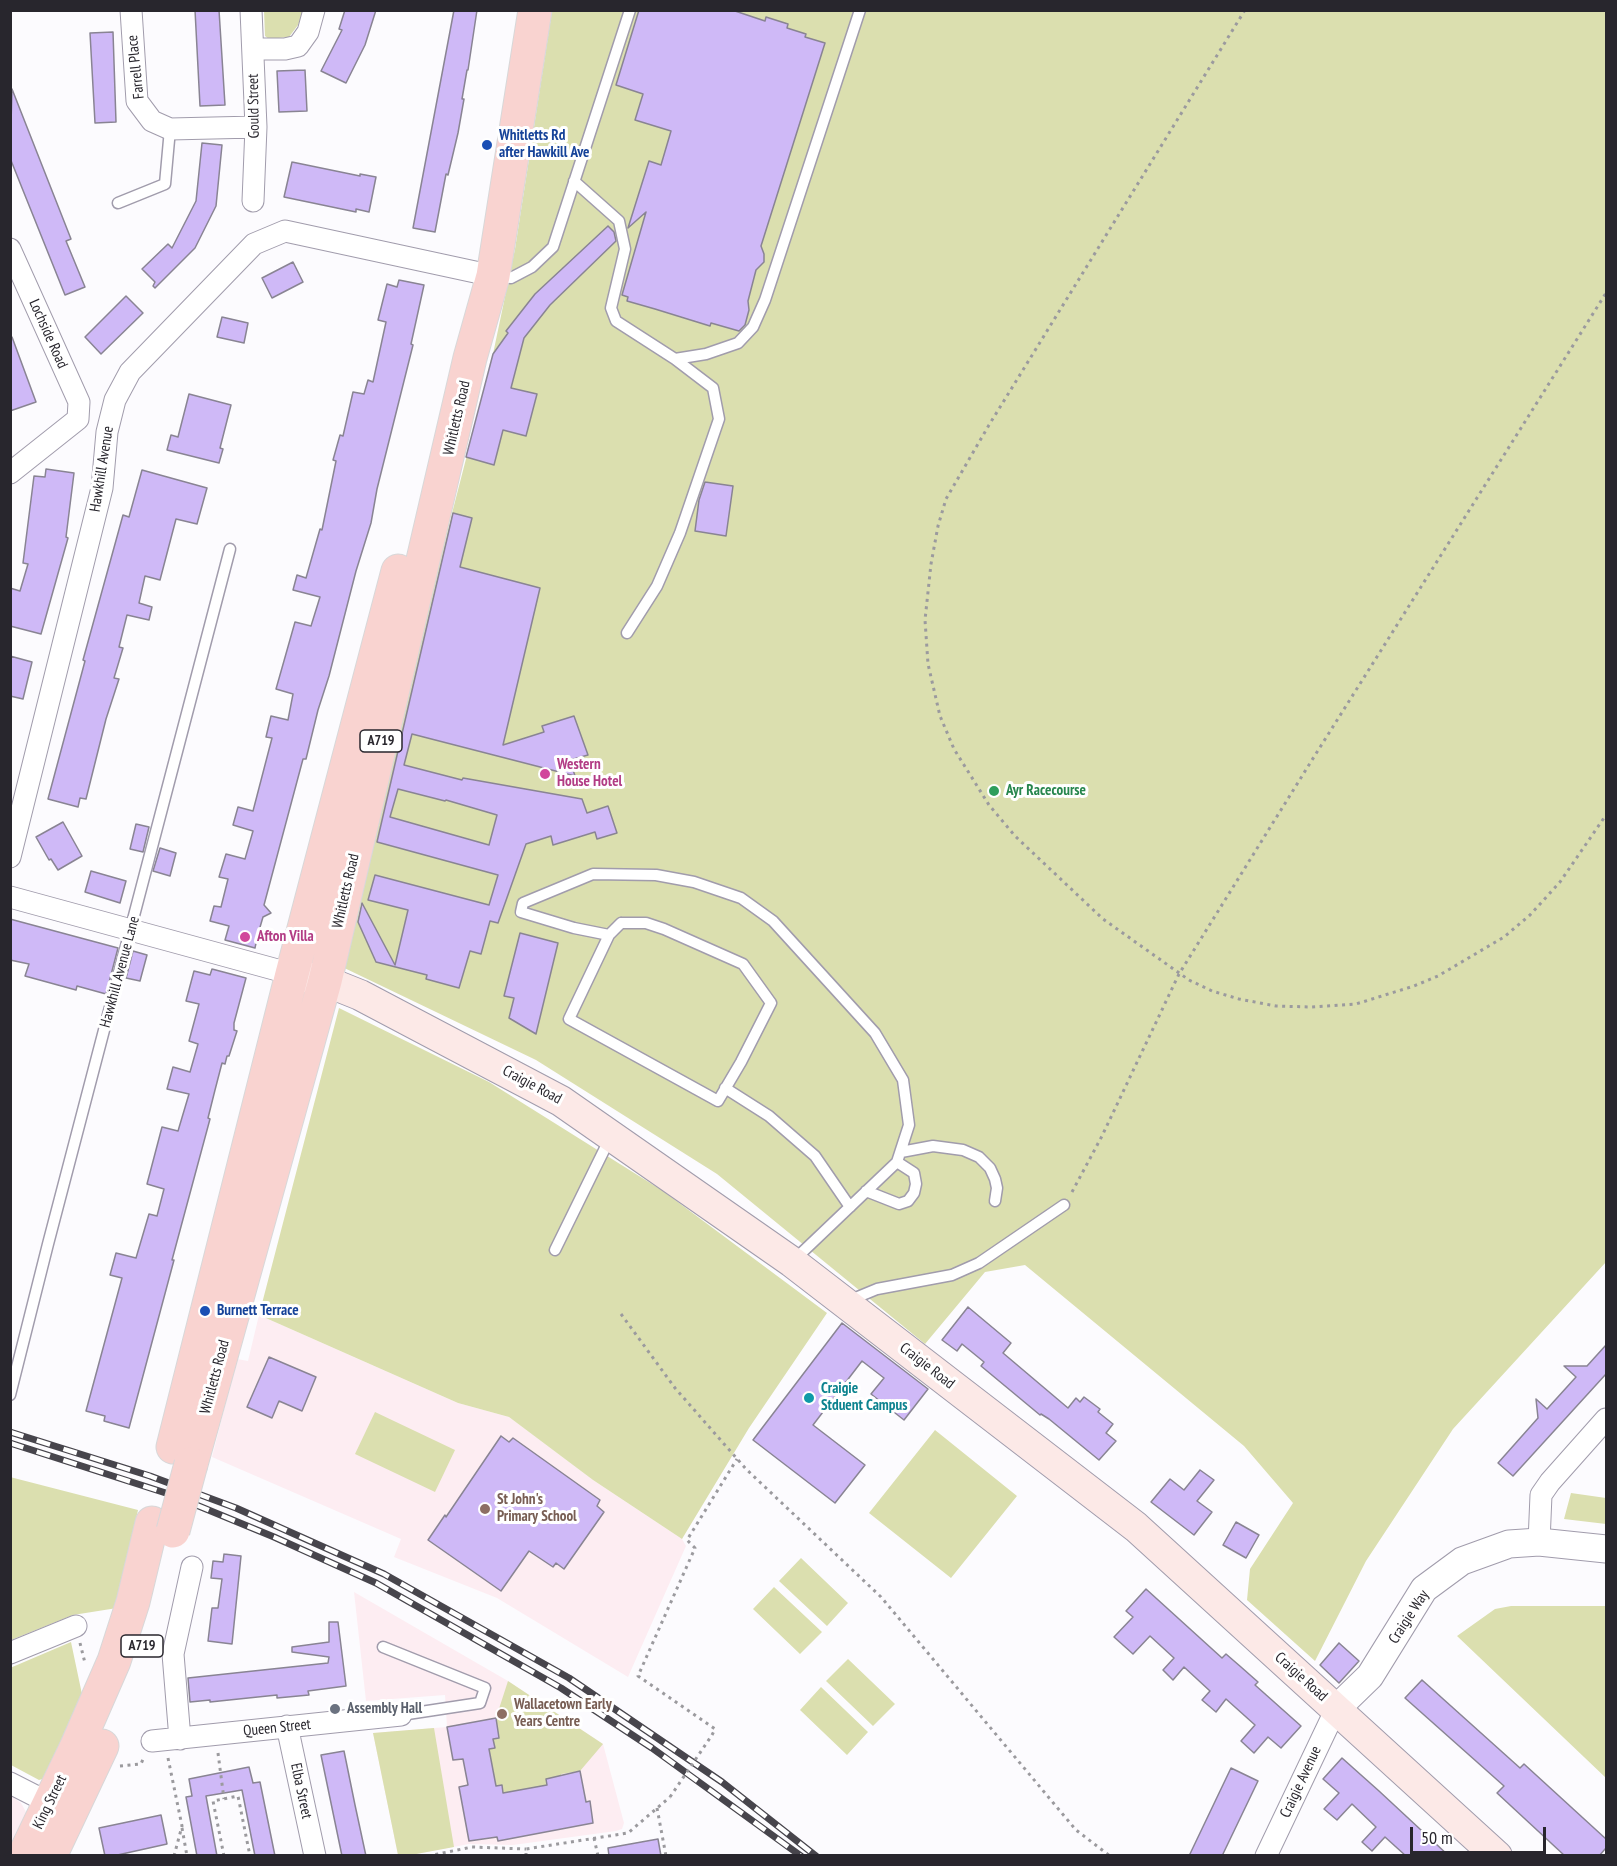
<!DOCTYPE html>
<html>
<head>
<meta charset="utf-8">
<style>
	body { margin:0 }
	#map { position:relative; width:1617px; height:1866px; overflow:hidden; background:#fcfbfe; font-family:"PT Sans Narrow",sans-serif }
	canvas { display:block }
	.frame { position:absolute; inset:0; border:12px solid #28262d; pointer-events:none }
	.scale { position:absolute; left:1410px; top:1827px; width:136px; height:27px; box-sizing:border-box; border:3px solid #28262d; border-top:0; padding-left:8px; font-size:18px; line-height:21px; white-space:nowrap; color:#28262d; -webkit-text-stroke:4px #fff; paint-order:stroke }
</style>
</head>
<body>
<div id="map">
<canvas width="1617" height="1866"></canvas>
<div class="frame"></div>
<div class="scale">50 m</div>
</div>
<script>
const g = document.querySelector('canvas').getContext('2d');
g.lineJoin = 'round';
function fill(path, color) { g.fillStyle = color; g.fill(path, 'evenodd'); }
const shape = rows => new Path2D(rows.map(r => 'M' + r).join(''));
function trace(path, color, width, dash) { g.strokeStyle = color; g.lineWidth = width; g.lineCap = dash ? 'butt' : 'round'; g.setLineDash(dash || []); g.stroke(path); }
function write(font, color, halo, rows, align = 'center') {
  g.font = font + ' "PT Sans Narrow",sans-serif'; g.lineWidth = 6; g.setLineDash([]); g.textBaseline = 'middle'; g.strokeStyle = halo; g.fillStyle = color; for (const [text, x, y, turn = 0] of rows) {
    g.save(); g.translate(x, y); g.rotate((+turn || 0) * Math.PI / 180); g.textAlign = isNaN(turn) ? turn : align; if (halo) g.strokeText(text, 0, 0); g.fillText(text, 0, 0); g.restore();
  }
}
fill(shape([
	[259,1315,458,1403,509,1417,593,1480,682,1539,686,1546,628,1677,497,1598,394,1557,401,1539,212,1457,237,1359,248,1361],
	[354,1592,508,1681,603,1744,624,1823,622,1829,616,1831,513,1845,469,1844,411,1855,398,1855,373,1733,447,1727,445,1695,366,1701],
	[11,1796,21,1803,26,1812,23,1825,11,1851]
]), '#fdedf2');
fill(shape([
	[264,11,304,11,298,25,289,37,269,39,265,36],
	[552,11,1606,11,1606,1262,1453,1429,1366,1561,1315,1661,1247,1600,1250,1569,1293,1503,1244,1446,1025,1265,985,1272,925,1344,717,1174,536,1060,336,964,493,354,515,249],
	[339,1008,489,1082,663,1191,827,1313,749,1428,682,1539,593,1480,509,1417,458,1403,259,1315],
	[375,1412,455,1450,435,1492,355,1454],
	[935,1430,1017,1496,951,1578,869,1513],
	[10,1477,138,1510,117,1608,73,1615,11,1640],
	[1571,1493,1606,1498,1606,1524,1564,1519],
	[801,1558,848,1603,827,1626,779,1581],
	[774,1587,822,1632,800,1654,753,1609],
	[1511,1606,1606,1606,1606,1778,1457,1636,1495,1609],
	[71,1642,83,1699,46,1778,39,1780,11,1765,10,1668],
	[848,1659,895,1704,873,1726,826,1681],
	[508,1681,603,1744,580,1771,561,1774,561,1777,547,1785,503,1794,502,1786,496,1786,489,1749,495,1747,493,1739,499,1738,496,1718],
	[821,1687,868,1732,847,1755,800,1710],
	[434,1728,454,1847,411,1855,398,1855,373,1733]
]), '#dbdfaf');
const building = shape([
	[195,10,219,10,225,105,200,106,195,10],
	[345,10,376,10,365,45,346,83,321,71,342,30,339,29,345,10],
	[454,10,477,10,468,70,467,70,462,99,464,99,458,133,448,175,446,174,435,232,413,228,454,10],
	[639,10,732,10,765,21,766,17,788,24,787,28,806,34,805,37,825,43,761,246,764,254,764,262,756,270,748,301,749,310,745,325,739,331,711,323,710,326,655,309,627,301,628,297,622,295,646,212,628,228,649,161,661,165,671,131,635,120,643,94,616,85,639,10],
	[113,32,116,122,95,123,90,33,113,32],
	[305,70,307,111,279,112,277,71,305,70],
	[12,89,71,239,66,241,85,287,65,295,10,158,12,89],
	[202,143,222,145,216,206,195,248,155,288,153,286,155,282,142,269,168,244,172,248,196,201,202,143],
	[292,162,360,176,360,174,376,177,369,212,356,209,356,212,284,197,292,162],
	[608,226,614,232,616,241,550,305,524,338,511,388,537,394,526,436,503,430,494,465,466,457,493,354,508,333,506,331,535,294,608,226],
	[293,262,303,282,272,298,262,278,293,262],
	[399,280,424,285,411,344,413,345,377,489,371,523,356,571,329,676,318,710,306,759,303,759,264,905,271,913,263,917,258,934,263,939,256,943,255,948,225,940,229,926,210,921,214,906,221,907,228,879,219,877,226,854,245,859,253,831,233,825,238,807,253,811,272,738,266,737,271,716,288,720,293,694,276,689,295,622,311,626,320,597,293,590,297,575,306,578,320,529,322,530,336,461,333,460,340,435,343,436,353,392,364,394,368,380,373,382,386,322,378,320,387,284,397,287,399,280],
	[126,296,143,313,101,354,85,337,126,296],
	[222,317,248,323,244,343,217,337,222,317],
	[10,337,12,337,36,402,10,411,10,337],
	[189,394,231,405,220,448,223,449,219,463,167,450,171,435,178,437,189,394],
	[46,469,74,473,66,537,68,538,41,634,10,626,10,588,20,591,28,564,23,563,34,476,45,477,46,469],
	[142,470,207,488,197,524,176,519,160,580,145,576,139,603,152,607,149,620,127,615,119,647,123,648,114,678,119,679,106,719,86,799,80,798,78,807,48,799,85,661,83,660,123,515,129,517,142,470],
	[705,482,733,486,726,536,695,531,699,500,705,482],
	[453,513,472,518,460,567,540,588,503,745,544,732,542,726,574,716,588,755,570,760,575,776,412,734,404,765,462,780,463,778,582,799,587,813,608,806,617,833,597,839,595,832,553,845,551,836,526,844,498,923,490,921,481,954,470,951,459,988,426,979,427,975,376,962,358,922,362,903,395,965,408,910,368,900,375,875,489,905,498,875,377,842,453,513],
	[398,789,445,801,446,800,497,815,489,845,390,817,398,789],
	[10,656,32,662,23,699,10,696,10,656],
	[63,822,82,856,58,870,51,859,49,860,36,837,63,822],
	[136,824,149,827,143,852,130,849,136,824],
	[160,848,176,853,170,876,153,871,160,848],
	[91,871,126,881,120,903,85,892,91,871],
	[10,919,118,948,106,994,77,986,76,990,25,976,29,964,10,960,10,919],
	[520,933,558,943,536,1034,509,1018,514,998,504,996,520,933],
	[133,951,147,955,140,981,126,978,133,951],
	[212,969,246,978,234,1023,234,1030,237,1031,229,1056,227,1056,225,1064,222,1063,215,1090,208,1118,210,1119,172,1260,174,1260,129,1428,104,1421,105,1416,86,1411,122,1278,110,1275,116,1253,136,1258,149,1214,157,1216,164,1189,147,1184,162,1127,178,1131,189,1094,167,1089,173,1067,190,1072,198,1044,189,1041,199,1004,186,1001,194,971,210,975,212,969],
	[968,1307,1011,1343,1003,1353,1068,1408,1076,1398,1080,1402,1084,1397,1100,1409,1098,1412,1113,1424,1106,1433,1116,1441,1099,1460,1049,1419,1041,1414,1040,1415,981,1366,984,1362,962,1344,957,1351,942,1340,968,1307],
	[842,1323,928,1389,904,1420,871,1394,884,1378,862,1361,813,1425,865,1465,835,1503,753,1440,842,1323],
	[1606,1345,1606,1374,1513,1476,1498,1463,1538,1418,1536,1399,1547,1409,1576,1377,1564,1366,1587,1366,1606,1345],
	[269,1357,316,1377,302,1411,279,1401,272,1418,247,1407,269,1357],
	[501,1436,509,1442,513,1438,600,1500,597,1506,604,1512,564,1569,556,1563,553,1567,529,1551,501,1591,428,1540,445,1515,446,1517,501,1436],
	[1200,1470,1214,1480,1197,1501,1212,1512,1194,1535,1151,1502,1170,1479,1184,1490,1200,1470],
	[1236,1522,1259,1535,1246,1558,1223,1545,1236,1522],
	[224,1554,241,1556,232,1644,208,1641,212,1608,218,1608,222,1579,211,1578,213,1561,223,1562,224,1554],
	[1146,1589,1222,1658,1226,1654,1241,1667,1258,1682,1255,1685,1301,1726,1281,1748,1268,1737,1254,1753,1241,1741,1255,1725,1226,1699,1216,1712,1202,1700,1210,1691,1184,1667,1173,1680,1163,1670,1174,1658,1150,1636,1133,1654,1114,1637,1133,1617,1126,1611,1146,1589],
	[329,1622,338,1622,346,1686,308,1691,309,1695,277,1698,277,1695,210,1702,210,1700,190,1702,188,1678,328,1663,329,1657,292,1652,292,1647,329,1642,329,1622],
	[1339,1643,1359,1661,1339,1683,1320,1665,1339,1643],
	[1422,1680,1520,1768,1524,1764,1606,1839,1606,1848,1599,1856,1565,1856,1497,1793,1504,1786,1405,1698,1422,1680],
	[496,1718,499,1738,493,1739,495,1748,489,1749,496,1786,502,1785,503,1793,547,1785,546,1779,580,1771,586,1802,590,1801,593,1823,498,1841,497,1837,469,1841,459,1787,468,1785,463,1759,453,1760,447,1727,496,1718],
	[344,1751,355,1805,366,1856,342,1856,321,1755,344,1751],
	[1342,1758,1379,1791,1449,1856,1406,1856,1385,1837,1372,1851,1362,1842,1376,1827,1352,1804,1337,1820,1324,1809,1339,1793,1323,1779,1342,1758],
	[249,1767,253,1783,260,1782,275,1856,255,1856,242,1790,206,1796,217,1856,197,1856,186,1797,192,1796,189,1779,249,1767],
	[1231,1768,1258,1781,1222,1856,1189,1856,1231,1768],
	[161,1815,167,1844,113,1856,105,1856,99,1828,161,1815],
	[658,1839,661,1856,609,1856,608,1848,658,1839]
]);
fill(building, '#cfb9f7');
trace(building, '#898493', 1.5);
const service = shape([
	[574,181,619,221,625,249,611,308,616,321,675,359,713,388,719,419,680,533,657,586,627,633],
	[118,203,165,184,170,129],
	[496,276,511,278,532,267,553,247,630,10],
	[675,359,706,354,738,343,753,327,765,300,860,10],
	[621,923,646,923,664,929,743,964,771,1003,741,1062,718,1101,569,1019,609,935,621,923],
	[609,935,574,928,521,912,523,903,593,874,656,875,694,882,741,898,773,921,875,1033,903,1080,909,1125,897,1162,793,1261],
	[725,1088,769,1116,815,1156,850,1207],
	[901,1152,933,1146,963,1150,979,1157,990,1168,995,1179,997,1188,995,1201],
	[866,1191,899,1204,908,1201,914,1193,916,1184,914,1173,897,1162],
	[555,1250,610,1138],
	[848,1301,877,1289,952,1275,979,1263,1064,1205],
	[10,1395,48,1244,230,549],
	[383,1647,485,1688,480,1703,401,1715]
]);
const minor = shape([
	[131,10,137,101,152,121,170,129,256,127],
	[251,10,256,127,253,201],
	[253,49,285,49,298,46,308,32,314,10],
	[10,249,79,402,78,419,10,473],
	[10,857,102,488,107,432,115,400,130,372,254,244,285,231,475,272],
	[10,897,292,974],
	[1539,1542,1541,1495,1550,1482,1606,1419],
	[10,1653,76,1626],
	[287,1726,315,1856],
	[180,1739,173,1654,192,1567],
	[152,1741,401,1715],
	[10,1783,61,1809],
	[1266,1856,1336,1709]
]);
const tertiary = shape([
	[1336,1709,1370,1676,1424,1589,1462,1561,1509,1544,1539,1542,1606,1549]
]);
const secondary = shape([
	[301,976,325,981,360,995,561,1101,792,1262,1136,1527,1497,1856]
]);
const primary = shape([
	[173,1447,292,974,398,571],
	[191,1464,325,981,470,358,493,276,535,10],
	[24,1856,76,1748,114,1661,133,1602,152,1523],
	[50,1856,102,1746]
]);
trace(service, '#a19cac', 13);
trace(minor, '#a19cac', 23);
trace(tertiary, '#a19cac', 29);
trace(secondary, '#a19cac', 32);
trace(primary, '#d8d8d9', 35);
trace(shape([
	[1245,10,989,425,946,499,938,526,931,564,925,620,928,664,940,716,954,749,989,805,1015,836,1103,919,1189,980,1212,991,1239,999,1276,1006,1311,1007,1356,1004,1414,986,1438,976,1504,937,1530,915,1560,882,1606,815],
	[1072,1192,1102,1136,1179,974,1312,760,1606,293],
	[621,1314,675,1388,746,1469,881,1597,1076,1830,1110,1856],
	[80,1643,85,1663],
	[712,1735,715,1729,638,1676,695,1548,687,1540,737,1459],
	[218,1753,224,1799],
	[168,1758,182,1826,174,1856],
	[120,1766,141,1764,144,1757],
	[657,1808,666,1856],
	[182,1828,187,1856],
	[594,1838,598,1856],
	[224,1856,213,1801,238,1796,250,1856],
	[428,1856,472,1847,526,1849],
	[526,1856,526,1849,628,1833,670,1797]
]), '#9b9a9e', 3, [3, 4.5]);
trace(service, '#fff', 10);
trace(minor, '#fff', 21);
trace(tertiary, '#fff', 27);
trace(secondary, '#fce9e7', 30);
trace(primary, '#f9d3d0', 33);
const rail = shape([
	[10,1432,150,1476,236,1508,384,1574,569,1678,722,1782,816,1856],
	[10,1443,172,1495,274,1537,376,1583,561,1688,652,1748,801,1856]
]);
trace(rail, '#47454c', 7);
trace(rail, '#fff', 4.5, [14]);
const primaryBridge = shape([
	[173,1531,191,1464]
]);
trace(primaryBridge, '#d8d8d9', 35, []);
trace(shape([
	[670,1797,712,1735]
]), '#9b9a9e', 3, [3, 4.5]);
trace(primaryBridge, '#f9d3d0', 33);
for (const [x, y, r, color] of [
	[487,145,6,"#1a4fb4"],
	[545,774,6,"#d1479c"],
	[994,791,6,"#2e9e5b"],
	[245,937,6,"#d1479c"],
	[205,1311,6,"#1a4fb4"],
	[809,1398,6,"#0f9aa8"],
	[485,1509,6,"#8d6e63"],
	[335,1709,6,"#6b7280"],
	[502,1714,6,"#8d6e63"]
]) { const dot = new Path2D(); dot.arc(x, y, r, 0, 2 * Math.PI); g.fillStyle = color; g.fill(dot); trace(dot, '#fff', 2); }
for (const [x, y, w] of [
	[381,741,42],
	[142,1646,42]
]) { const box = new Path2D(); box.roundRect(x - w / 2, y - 11, w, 22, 4.5); g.fillStyle = '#fff'; g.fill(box); trace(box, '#28262d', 1.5); }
write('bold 14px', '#28262d', null, [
	["A719",381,741],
	["A719",142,1646]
]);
write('15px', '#28262d', '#fff', [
	["Farrell Place",136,67,-96],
	["Gould Street",254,106,-91],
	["Lochside Road",48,334,66],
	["Whitletts Road",457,418,-77],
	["Hawkhill Avenue",102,469,-81],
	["Whitletts Road",346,891,-77],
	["Hawkhill Avenue Lane",120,972,-75],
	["Craigie Road",532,1085,28],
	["Craigie Road",927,1366,38],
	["Whitletts Road",215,1377,-75],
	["Craigie Way",1409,1617,-57],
	["Craigie Road",1301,1677,42],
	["Queen Street",277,1728,-6],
	["Craigie Avenue",1301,1782,-65],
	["Elba Street",301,1791,78],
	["King Street",50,1802,-64]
]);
write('bold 15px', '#164399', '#fff', [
	["Whitletts Rd",499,136],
	["after Hawkill Ave",499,153],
	["Burnett Terrace",217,1311]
], 'left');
write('bold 15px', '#b23c85', '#fff', [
	["Western",557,765],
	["House Hotel",557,782],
	["Afton Villa",257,937]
], 'left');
write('bold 15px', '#27864d', '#fff', [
	["Ayr Racecourse",1006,791]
], 'left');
write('bold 15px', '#0d838f', '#fff', [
	["Craigie",821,1389],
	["Stduent Campus",821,1406]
], 'left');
write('bold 15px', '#785e54', '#fff', [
	["St John's",497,1500],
	["Primary School",497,1517],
	["Wallacetown Early",514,1705],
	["Years Centre",514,1722]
], 'left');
write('bold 15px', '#5b616d', '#fff', [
	["Assembly Hall",347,1709]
], 'left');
</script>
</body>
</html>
